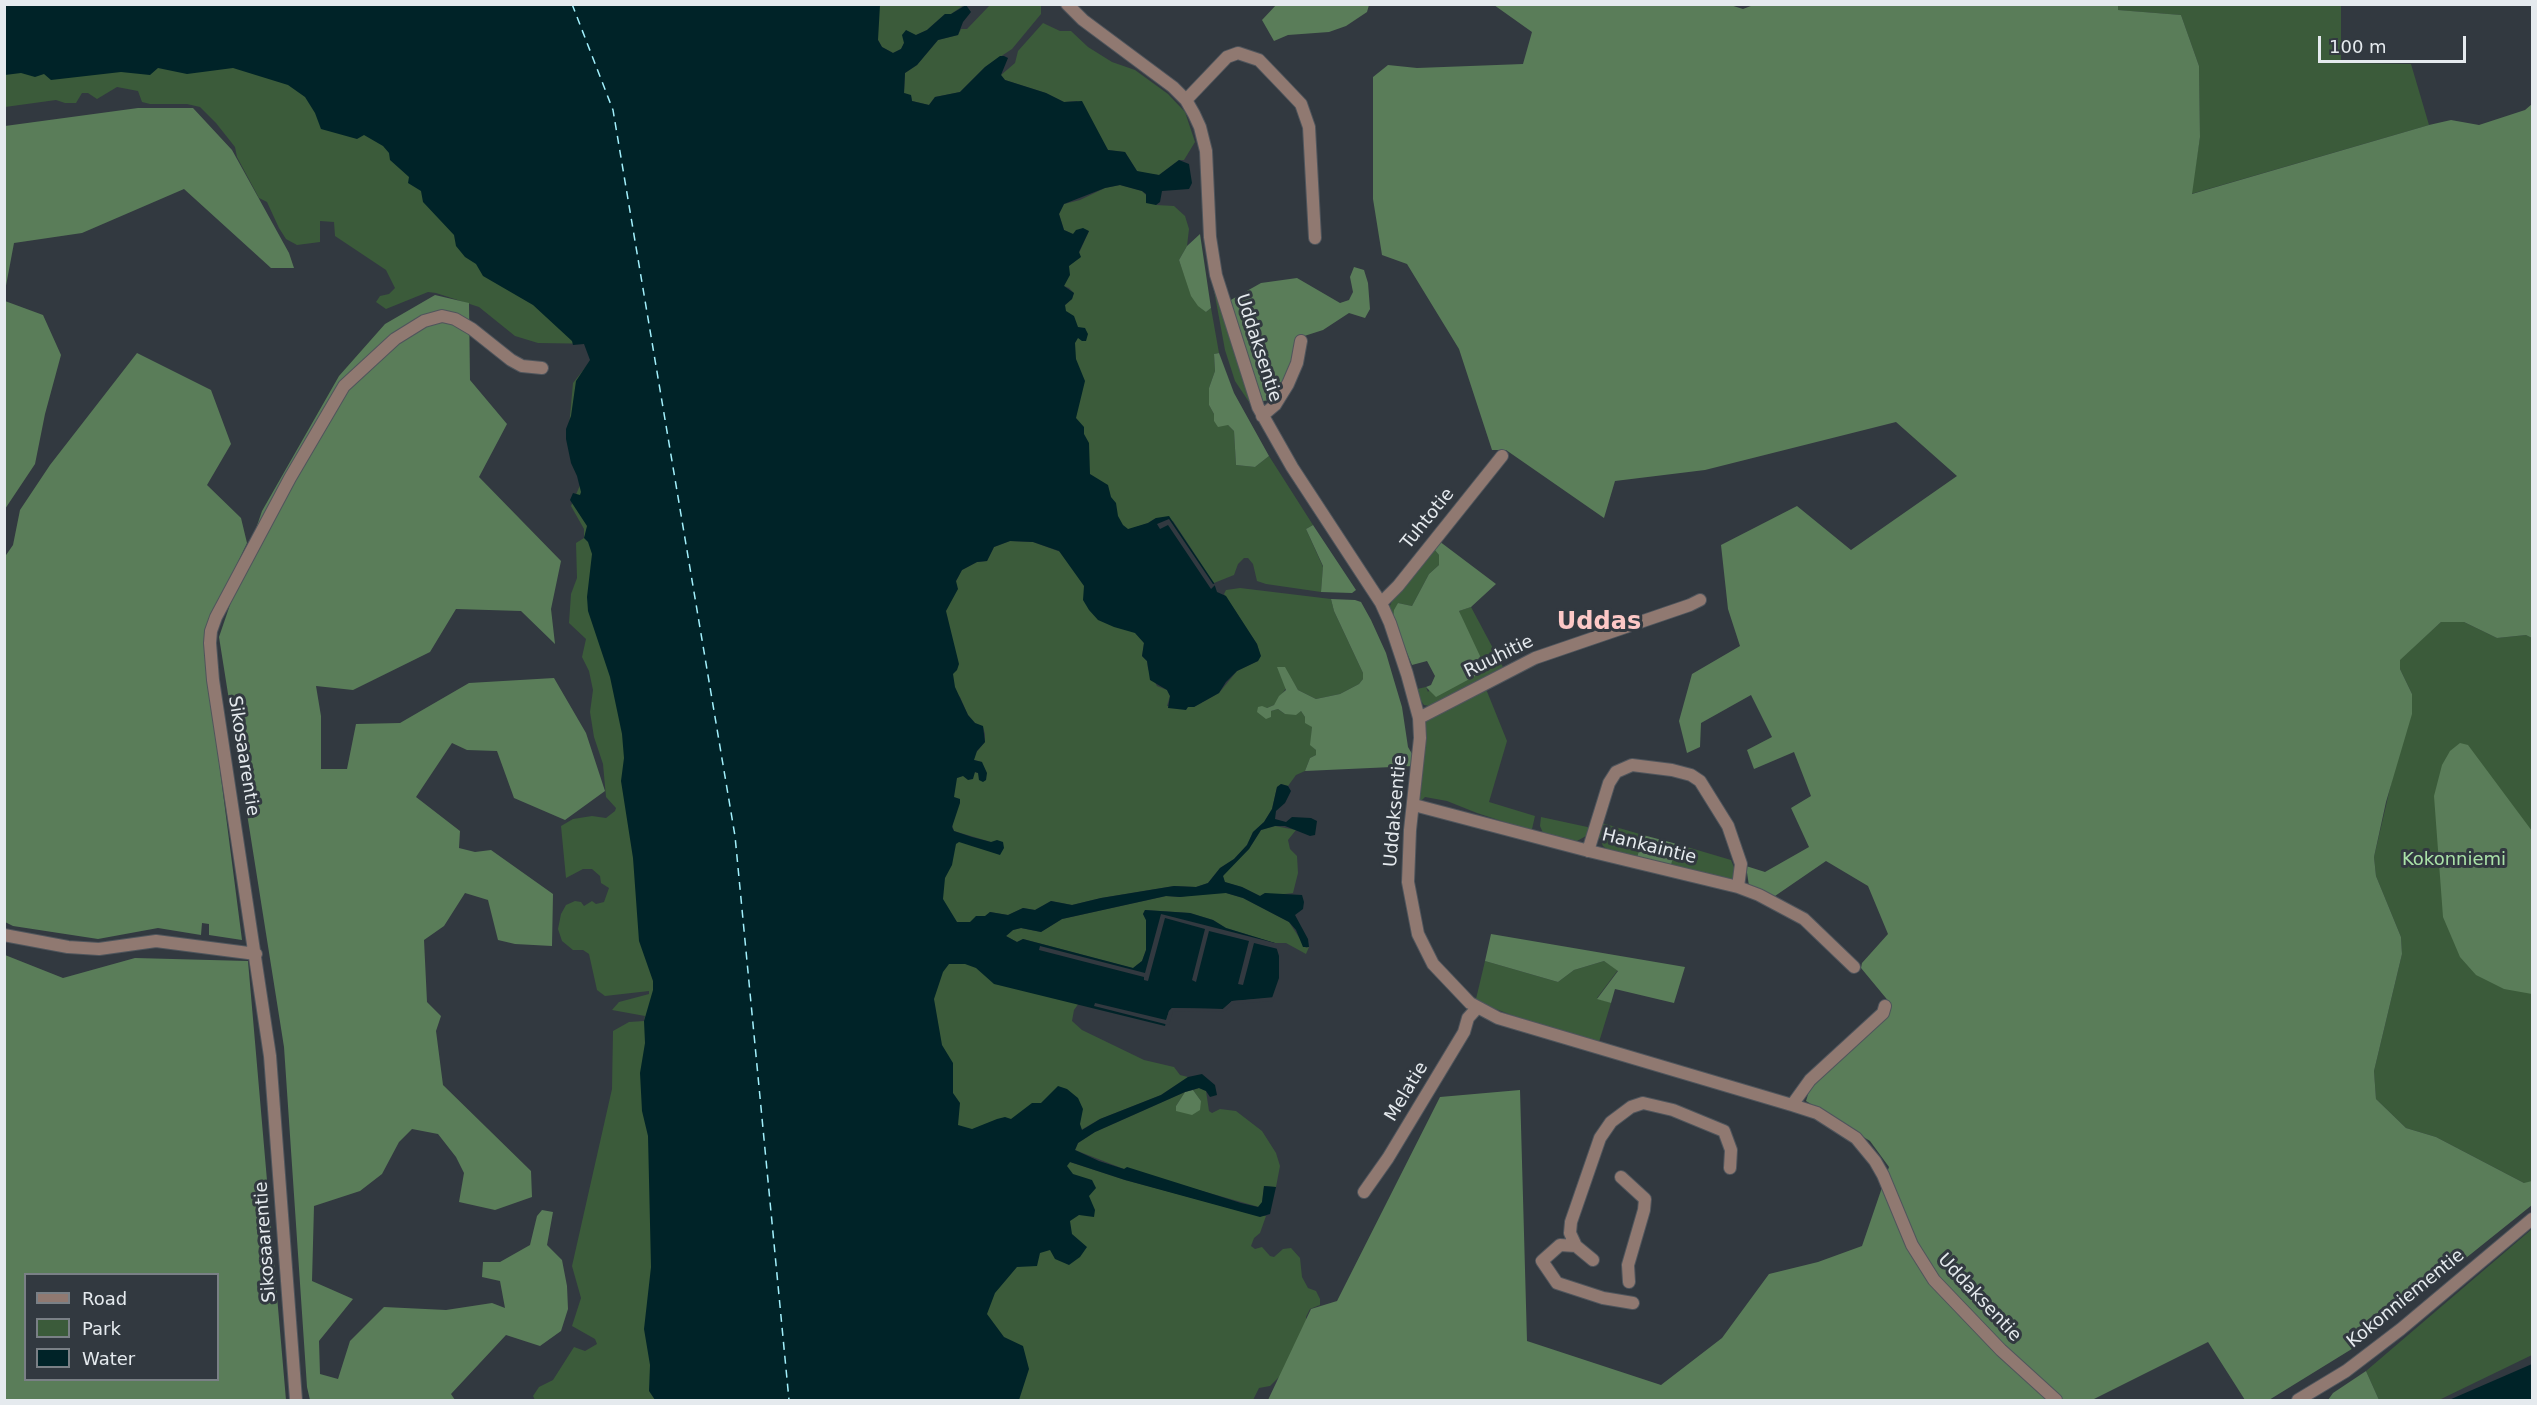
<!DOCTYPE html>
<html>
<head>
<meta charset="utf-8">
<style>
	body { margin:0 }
	#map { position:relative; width:2537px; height:1405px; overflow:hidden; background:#323940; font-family:"DejaVu Sans",sans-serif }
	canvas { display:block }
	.frame { position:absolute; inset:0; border:6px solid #e5eaee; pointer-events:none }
	.legend { position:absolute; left:24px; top:1273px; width:195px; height:108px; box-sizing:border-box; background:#323940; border:2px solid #7a8086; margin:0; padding:8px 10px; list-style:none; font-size:18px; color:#e5eaee }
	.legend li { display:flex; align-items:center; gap:12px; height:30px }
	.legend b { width:30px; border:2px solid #7a8086 }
	.scale { position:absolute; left:2318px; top:36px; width:148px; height:27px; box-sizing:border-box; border:3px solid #e5eaee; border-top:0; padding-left:8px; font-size:18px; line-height:21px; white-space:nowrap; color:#e5eaee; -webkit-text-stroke:4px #323940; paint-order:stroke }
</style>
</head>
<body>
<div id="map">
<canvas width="2537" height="1405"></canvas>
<div class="frame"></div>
<ul class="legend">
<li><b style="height:8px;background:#907971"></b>Road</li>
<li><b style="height:16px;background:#3b5b3a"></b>Park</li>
<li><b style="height:16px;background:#002328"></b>Water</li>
</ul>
<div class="scale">100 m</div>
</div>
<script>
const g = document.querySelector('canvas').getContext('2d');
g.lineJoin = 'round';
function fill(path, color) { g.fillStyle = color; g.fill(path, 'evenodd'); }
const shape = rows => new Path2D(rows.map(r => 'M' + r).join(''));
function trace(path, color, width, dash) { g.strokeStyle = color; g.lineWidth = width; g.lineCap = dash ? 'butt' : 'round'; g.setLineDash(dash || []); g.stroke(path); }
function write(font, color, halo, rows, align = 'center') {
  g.font = font + ' "DejaVu Sans",sans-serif'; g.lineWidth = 6; g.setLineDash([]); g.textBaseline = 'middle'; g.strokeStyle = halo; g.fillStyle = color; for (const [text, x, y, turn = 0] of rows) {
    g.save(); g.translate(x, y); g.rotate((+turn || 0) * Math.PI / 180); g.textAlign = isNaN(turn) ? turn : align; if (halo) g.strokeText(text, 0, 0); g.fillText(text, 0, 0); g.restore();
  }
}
fill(shape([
	[2118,4,2341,5,2341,63,2411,64,2429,125,2191,194,2200,137,2199,66,2181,15,2117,10],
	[5,5,344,5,776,230,940,1400,535,1400,533,1396,539,1387,553,1380,574,1347,585,1351,597,1344,595,1339,572,1326,581,1298,572,1266,612,1089,613,1031,629,1022,644,1021,645,1016,612,1010,619,1002,649,994,649,991,605,996,597,990,589,954,583,950,573,950,562,941,558,929,561,914,566,905,575,901,581,902,584,906,592,901,596,904,604,902,609,888,601,883,600,876,592,869,583,869,566,878,561,826,573,819,592,816,606,818,615,811,616,808,606,797,603,764,594,737,590,712,593,690,589,671,582,657,586,639,569,623,571,594,577,578,576,543,584,538,584,529,571,506,584,476,568,438,573,383,604,344,538,343,515,336,479,307,436,293,428,292,386,309,376,302,380,296,389,294,395,288,386,270,335,236,334,222,320,221,320,242,297,245,286,239,279,228,267,202,259,198,237,157,235,147,216,123,200,107,187,104,150,104,142,102,138,91,117,87,97,99,88,93,82,93,76,103,65,103,56,100,5,107],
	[874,5,964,5,951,14,945,14,927,30,916,35,904,43,901,49,893,53,882,47,878,40],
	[990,5,1041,5,1041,14,1012,49,985,67,960,92,935,97,929,105,912,101,911,96,904,93,905,73,917,65,938,40,958,35,961,29,967,29],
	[1043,23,1060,31,1071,31,1088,47,1112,62,1135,70,1168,94,1185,112,1195,142,1184,160,1179,160,1159,175,1141,173,1137,171,1125,152,1108,150,1077,101,1064,102,1046,93,1005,80,1001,75,1015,63,1018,51],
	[1120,185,1142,191,1156,205,1174,206,1185,216,1189,229,1187,246,1179,260,1184,274,1206,312,1211,308,1219,353,1214,354,1215,371,1209,388,1209,405,1214,414,1214,421,1228,425,1234,431,1236,465,1255,467,1269,456,1313,525,1306,529,1323,567,1321,592,1266,584,1257,581,1253,564,1248,558,1244,558,1238,564,1234,575,1214,583,1173,521,1156,518,1148,523,1128,530,897,456,1072,299,1074,293,1069,288,1064,286,1069,266,1074,260,1080,258,1079,253,1089,231,1073,234,1064,230,1059,214,1064,204,1080,200,1105,188],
	[1212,273,1236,357,1253,403,1251,405,1235,381,1225,350,1211,274],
	[1010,541,1033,542,1069,555,1144,643,1142,656,1147,661,1148,669,1157,686,1167,690,1170,696,1167,706,1194,707,1219,693,1237,671,1258,661,1260,656,1257,644,1224,594,1226,590,1240,588,1331,599,1334,611,1363,673,1363,679,1359,684,1340,694,1316,699,1298,690,1292,680,1274,705,1267,708,1271,711,1278,709,1285,714,1301,711,1312,727,1311,745,1316,750,1316,755,1310,758,1305,771,1296,775,1288,786,1281,784,1277,787,1272,809,1264,822,1253,832,1247,845,1234,859,1220,868,1208,883,1196,887,1174,886,1101,898,1072,905,1051,901,1035,910,1023,908,1008,915,990,912,985,917,970,922,957,922,934,907,930,838,991,842,954,831,939,784,974,772,978,773,982,762,974,760,974,755,985,742,985,734,983,727,975,723,968,715,960,697,869,624,956,581,962,570,977,562,987,561,994,547],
	[1434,549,1439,555,1439,565,1429,574,1412,606,1398,603,1393,619,1388,610,1394,597],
	[1471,607,1503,667,1429,706,1424,705,1418,697,1417,689,1426,687,1428,692,1468,634,1459,611],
	[2441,622,2464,622,2497,638,2526,635,2532,638,2532,1181,2530,1183,2524,1183,2436,1137,2406,1128,2376,1099,2374,1071,2402,954,2401,937,2376,876,2374,857,2412,694,2400,669,2399,660],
	[1486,689,1507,741,1489,802,1535,816,1532,829,1529,830,1477,813,1447,801,1425,797,1421,801,1419,800,1426,721],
	[1541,817,1592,828,1586,836,1577,841,1568,841,1543,833,1540,826],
	[1602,823,1643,835,1637,858,1608,850,1603,846,1598,835],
	[1275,826,1296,830,1288,840,1290,849,1297,856,1298,873,1293,893,1275,895,1265,893,1260,896,1242,887,1224,882,1223,876,1226,871,1249,849,1261,830],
	[1677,844,1731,860,1737,875,1734,881,1671,865],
	[1212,892,1226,893,1243,898,1289,922,1306,948,1309,947,1306,954,1286,943,1275,943,1226,928,1213,920,1190,913,1145,910,1143,914,1146,920,1146,950,1142,961,1133,968,1023,939,1017,942,1006,936,1013,930,1021,928,1041,932,1062,919,1166,896,1180,897],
	[957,958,1079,1003,1074,1010,1072,1021,1082,1030,1144,1060,1174,1067,1180,1075,1188,1077,1161,1095,1100,1119,1081,1130,958,1130,927,990,933,975],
	[1485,961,1558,982,1574,970,1604,961,1618,970,1597,998,1611,1003,1599,1042,1532,1023,1483,1004,1476,999],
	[1199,1088,1206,1091,1209,1111,1212,1113,1220,1109,1236,1111,1262,1131,1276,1153,1280,1166,1276,1187,1264,1186,1262,1203,1259,1207,1124,1169,1075,1150,1078,1143,1095,1132,1185,1092,1176,1106,1201,1101,1193,1090],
	[1070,1162,1125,1180,1260,1216,1266,1216,1260,1233,1254,1238,1251,1246,1255,1249,1262,1247,1270,1256,1274,1257,1283,1249,1291,1248,1300,1258,1302,1277,1308,1288,1316,1291,1320,1299,1320,1305,1310,1309,1306,1317,1308,1330,1281,1375,1270,1386,1259,1388,1253,1400,947,1400,981,1359,985,1204],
	[2532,1229,2532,1355,2439,1400,2379,1400,2366,1371]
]), '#3b5b3a');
fill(shape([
	[1277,4,1368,4,1369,5,1367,12,1346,26,1329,32,1288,35,1274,41,1262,20],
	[1727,4,1743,9,1756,4,2118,5,2118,10,2181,15,2199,66,2200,137,2192,194,2429,125,2451,120,2479,125,2525,110,2532,104,2532,638,2526,635,2497,638,2464,622,2441,622,2400,660,2400,669,2412,694,2412,714,2386,802,2374,857,2376,876,2401,937,2402,954,2374,1071,2376,1099,2406,1128,2436,1137,2524,1183,2532,1181,2532,1205,2355,1347,2269,1400,2245,1400,2208,1342,2092,1400,1268,1400,1311,1309,1337,1301,1440,1097,1520,1090,1527,1341,1661,1385,1722,1338,1769,1274,1818,1262,1862,1246,1889,1167,1870,1141,1806,1101,1810,1088,1888,1014,1890,1003,1861,968,1862,963,1888,934,1868,886,1826,861,1775,896,1749,886,1746,866,1765,872,1809,847,1791,808,1811,796,1794,752,1754,769,1747,750,1772,737,1751,695,1701,723,1700,747,1687,753,1679,721,1692,674,1740,646,1728,609,1721,545,1797,506,1851,550,1957,476,1896,422,1705,470,1615,481,1604,518,1506,450,1492,450,1459,349,1407,264,1382,255,1373,199,1373,77,1388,65,1417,68,1523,64,1532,32,1494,5],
	[138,108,193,108,232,150,289,253,294,268,271,268,184,189,82,233,14,243,5,291,5,126],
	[1200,234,1211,308,1206,312,1198,306,1191,296,1179,260,1187,246],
	[1354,267,1364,270,1368,283,1370,309,1365,318,1349,313,1323,330,1298,338,1283,387,1271,400,1263,401,1229,301,1261,283,1297,278,1340,303,1349,300,1353,292,1350,277],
	[435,295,469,303,470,380,507,424,479,477,561,561,551,609,555,644,521,611,456,609,430,652,353,690,316,686,321,716,321,769,347,769,356,724,400,723,469,683,554,678,586,733,605,791,565,820,514,798,497,751,467,750,452,743,416,797,460,831,459,848,475,852,491,850,553,894,552,946,515,944,498,940,488,900,465,893,444,926,424,940,427,1002,441,1016,436,1031,443,1085,531,1171,532,1197,495,1210,459,1202,464,1173,456,1157,438,1134,412,1129,399,1142,382,1174,360,1191,314,1206,312,1281,353,1299,319,1341,320,1374,338,1379,350,1341,384,1307,446,1310,492,1303,505,1308,500,1281,482,1277,483,1262,500,1262,530,1245,537,1216,542,1210,553,1212,547,1245,562,1260,567,1286,568,1309,561,1331,540,1346,506,1335,451,1394,455,1400,310,1400,307,1387,284,1047,219,637,262,511,339,376,385,324],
	[5,301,43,315,61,355,45,414,35,464,5,509],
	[137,353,211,390,231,444,207,485,241,518,247,543,204,633,205,654,242,940,209,935,209,924,202,923,201,935,158,928,98,939,13,926,5,922,4,558,13,545,20,510,50,465],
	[1219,353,1234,393,1269,456,1255,467,1236,465,1234,431,1228,425,1218,427,1214,421,1214,414,1209,405,1209,388,1215,371,1214,354],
	[1313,525,1356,590,1352,593,1321,592,1323,566,1306,529],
	[1439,541,1496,584,1471,607,1459,611,1480,656,1477,675,1436,697,1426,687,1431,685,1435,676,1427,661,1412,665,1393,619,1394,610,1398,603,1412,606,1429,574,1439,565,1439,555,1434,549],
	[1331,599,1355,600,1361,602,1371,620,1386,653,1393,677,1402,707,1408,747,1415,759,1414,766,1305,771,1310,758,1316,755,1316,750,1310,745,1312,727,1305,723,1305,717,1301,711,1296,715,1285,714,1278,709,1271,711,1271,717,1266,719,1257,712,1258,707,1262,706,1267,708,1274,705,1279,696,1286,690,1277,667,1285,667,1298,690,1316,699,1340,694,1359,684,1363,679,1363,673,1334,611],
	[2460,743,2468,745,2532,831,2532,994,2504,989,2476,975,2460,957,2443,917,2434,796,2442,765,2450,751],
	[1643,835,1677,844,1671,865,1637,858],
	[1491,934,1685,967,1674,1003,1615,989,1611,1003,1597,999,1618,971,1604,961,1574,970,1558,982,1485,961],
	[5,955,63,978,135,958,248,961,286,1400,5,1400],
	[26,1274,218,1274,218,1380,26,1380],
	[1193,1090,1201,1101,1200,1110,1192,1115,1176,1111,1176,1106,1185,1092],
	[2366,1371,2379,1400,2328,1400,2333,1393]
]), '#5a7d59');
fill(shape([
	[4,5,880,5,878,40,882,47,893,53,901,49,904,43,902,35,906,30,916,35,927,30,945,14,951,14,966,5,971,12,963,22,958,35,938,40,917,65,905,73,904,93,911,95,912,101,929,105,935,97,960,92,985,67,1000,56,1004,56,1008,58,1001,75,1005,80,1046,93,1064,102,1082,101,1108,150,1125,152,1137,171,1159,175,1179,160,1189,164,1192,183,1189,189,1162,191,1160,202,1156,205,1146,203,1146,194,1142,191,1120,185,1105,188,1064,204,1059,214,1064,230,1073,234,1076,230,1083,228,1089,231,1079,252,1081,257,1069,266,1070,275,1064,286,1074,293,1072,299,1065,305,1066,311,1074,316,1078,327,1085,328,1088,334,1086,341,1082,341,1078,338,1075,343,1076,359,1085,381,1076,418,1084,427,1084,434,1089,443,1090,474,1108,485,1111,497,1116,503,1118,516,1123,525,1128,529,1148,523,1156,518,1169,516,1214,583,1217,592,1226,596,1257,644,1261,656,1258,661,1237,671,1226,682,1219,693,1194,707,1188,707,1186,710,1168,708,1170,696,1167,690,1150,680,1147,661,1142,656,1144,643,1135,633,1114,627,1098,620,1089,610,1083,600,1084,586,1059,551,1033,542,1010,541,994,547,987,561,977,562,962,570,956,581,958,589,946,611,959,664,957,670,953,674,955,687,968,715,975,723,983,726,985,742,977,751,974,760,982,762,987,773,986,780,983,782,979,780,978,773,975,772,973,779,968,780,963,776,957,778,954,797,960,799,960,803,952,827,954,831,972,837,991,842,997,840,1003,842,1004,848,1000,855,959,842,956,844,952,865,945,878,943,899,957,922,970,922,976,916,985,916,990,912,1008,915,1023,908,1035,910,1051,901,1072,905,1101,898,1174,886,1196,887,1208,883,1220,868,1234,859,1247,845,1253,832,1264,822,1272,809,1277,787,1281,784,1288,786,1291,791,1285,803,1276,811,1275,819,1286,822,1292,817,1311,818,1317,821,1315,835,1310,836,1285,826,1275,826,1261,830,1249,849,1223,876,1225,882,1242,887,1260,896,1265,893,1302,895,1304,902,1303,909,1295,915,1308,939,1309,947,1303,947,1296,930,1289,922,1243,898,1226,893,1180,897,1166,896,1062,919,1041,932,1021,928,1013,930,1006,936,1017,942,1023,939,1133,968,1142,961,1146,950,1146,920,1143,914,1145,910,1190,913,1213,920,1226,928,1275,943,1279,956,1279,978,1272,998,1232,1001,1223,1009,1172,1008,1169,1011,1165,1026,994,984,976,968,965,964,949,964,943,972,934,999,942,1045,953,1063,953,1093,960,1103,958,1125,972,1129,997,1119,1005,1117,1011,1119,1032,1103,1041,1103,1058,1086,1067,1089,1078,1098,1083,1109,1080,1124,1082,1130,1100,1119,1161,1095,1188,1077,1202,1074,1215,1085,1217,1095,1210,1097,1206,1091,1199,1088,1185,1092,1095,1132,1078,1143,1075,1150,1099,1161,1124,1169,1127,1167,1241,1203,1258,1207,1262,1202,1264,1186,1276,1187,1270,1214,1260,1217,1125,1180,1070,1162,1067,1166,1073,1174,1092,1180,1096,1188,1089,1196,1095,1210,1094,1217,1079,1215,1070,1221,1072,1234,1087,1247,1080,1257,1069,1265,1055,1259,1050,1250,1040,1253,1037,1266,1017,1267,995,1293,987,1314,1004,1337,1023,1346,1029,1369,1019,1400,655,1400,649,1391,650,1365,644,1329,651,1267,648,1136,642,1111,640,1073,645,1043,644,1021,653,990,653,981,639,941,633,858,621,781,624,758,622,734,610,677,588,611,587,597,592,554,588,542,584,538,587,526,570,500,573,493,580,495,581,492,577,476,571,463,566,439,566,429,571,416,576,381,590,360,584,344,573,345,572,341,533,305,483,276,476,264,465,257,456,246,454,235,423,202,421,191,408,183,409,177,390,160,389,153,383,146,364,135,357,139,321,129,315,113,305,97,288,85,233,68,187,74,158,68,150,75,121,72,51,80,44,74,35,77,21,73,5,75],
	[2532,1364,2532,1400,2449,1400]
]), '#002328');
fill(shape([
	[1169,519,1213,584,1217,583,1211,589,1168,525,1160,529,1157,524],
	[1161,914,1279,944,1278,949,1254,943,1243,985,1238,984,1249,941,1209,931,1196,982,1192,980,1205,929,1165,918,1148,981,1144,980,1144,977,1039,950,1040,946,1145,973],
	[1275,997,1273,1001,1233,1004,1224,1012,1173,1011,1169,1025,1094,1006,1095,1003,1166,1020,1169,1011,1172,1008,1223,1009,1232,1001]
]), '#323940');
trace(shape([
	[572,4,613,110,735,836,789,1400]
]), '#a1f0fc', 1.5, [8, 6]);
const minor = shape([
	[1067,4,1083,20,1173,87,1186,100,1194,114,1200,127,1206,151,1210,237,1216,275,1258,407,1292,467,1381,603,1390,623,1407,674,1419,718,1420,738,1410,830,1408,882,1418,934,1433,964,1470,1003,1498,1018,1792,1105,1817,1113,1856,1138,1875,1161,1883,1175,1912,1245,1934,1280,2001,1350,2056,1400],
	[1186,100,1227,57,1238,53,1259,60,1283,85,1301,104,1309,127,1315,238],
	[1262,416,1275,405,1288,384,1297,363,1301,341],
	[1381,603,1398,586,1502,456],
	[1419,718,1535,658,1690,605,1700,600],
	[1414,805,1589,851,1738,887,1759,895,1804,919,1854,967],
	[1588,851,1609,783,1616,772,1632,765,1672,770,1691,775,1700,781,1728,826,1741,864,1738,887],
	[4,935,68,947,99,949,156,941,256,954],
	[1792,1105,1810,1080,1883,1013,1885,1006],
	[1621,1177,1645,1199,1644,1210,1628,1265,1629,1282],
	[1364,1192,1388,1158,1464,1032,1468,1018,1477,1008],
	[1576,1246,1570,1233,1571,1222,1600,1138,1611,1122,1631,1107,1643,1103,1673,1110,1724,1131,1731,1150,1730,1168],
	[1593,1260,1576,1246,1560,1245,1542,1261,1557,1283,1603,1298,1633,1303],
	[296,1400,270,1056,213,680,210,643,211,631,216,617,290,478,344,386,395,339,424,321,442,316,455,319,472,329,511,360,522,366,542,368],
	[2298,1400,2346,1371,2401,1329,2532,1219]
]);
trace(minor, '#4f555c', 14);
trace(minor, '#907971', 12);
write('18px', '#e5eaee', '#323940', [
	["Uddaksentie",1258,348,72],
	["Tuhtotie",1428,519,-51],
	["Ruuhitie",1499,657,-26],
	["Sikosaarentie",243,756,81],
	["Uddaksentie",1396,811,-85],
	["Hankaintie",1649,847,14],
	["Melatie",1407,1092,-59],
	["Sikosaarentie",266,1242,-94],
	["Uddaksentie",1979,1298,47],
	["Kokonniementie",2406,1299,-39]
]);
write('18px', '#aae2a8', '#323940', [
	["Kokonniemi",2454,860]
]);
write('bold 24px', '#fdc8c6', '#323940', [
	["Uddas",1599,623]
]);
</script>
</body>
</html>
